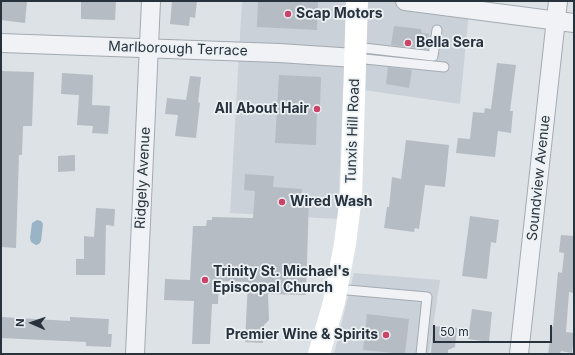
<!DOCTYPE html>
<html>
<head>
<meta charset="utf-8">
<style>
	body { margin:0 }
	#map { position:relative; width:575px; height:355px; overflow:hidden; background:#dde2e7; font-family:Inter,sans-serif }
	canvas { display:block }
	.frame { position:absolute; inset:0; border:2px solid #27323d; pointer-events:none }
	.north { position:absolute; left:12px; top:303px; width:40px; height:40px; -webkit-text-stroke:3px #ecf1f4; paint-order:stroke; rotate:272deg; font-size:11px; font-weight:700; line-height:16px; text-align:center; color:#27323d }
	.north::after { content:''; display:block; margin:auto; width:14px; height:18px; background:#27323d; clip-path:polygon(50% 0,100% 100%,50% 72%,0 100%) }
	.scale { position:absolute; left:433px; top:325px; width:119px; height:18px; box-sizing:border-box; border:2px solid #27323d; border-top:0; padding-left:5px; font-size:12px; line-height:14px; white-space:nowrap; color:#27323d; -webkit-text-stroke:3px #ecf1f4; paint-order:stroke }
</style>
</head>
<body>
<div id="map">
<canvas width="575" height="355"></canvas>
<div class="frame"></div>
<div class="north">N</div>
<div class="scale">50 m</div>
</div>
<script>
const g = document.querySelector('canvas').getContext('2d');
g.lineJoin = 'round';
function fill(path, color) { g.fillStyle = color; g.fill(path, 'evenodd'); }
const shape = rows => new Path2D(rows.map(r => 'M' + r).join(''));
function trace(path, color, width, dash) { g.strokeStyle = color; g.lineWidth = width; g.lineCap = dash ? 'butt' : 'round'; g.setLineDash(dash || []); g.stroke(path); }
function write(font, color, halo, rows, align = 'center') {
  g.font = font + ' Inter,sans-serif'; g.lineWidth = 3.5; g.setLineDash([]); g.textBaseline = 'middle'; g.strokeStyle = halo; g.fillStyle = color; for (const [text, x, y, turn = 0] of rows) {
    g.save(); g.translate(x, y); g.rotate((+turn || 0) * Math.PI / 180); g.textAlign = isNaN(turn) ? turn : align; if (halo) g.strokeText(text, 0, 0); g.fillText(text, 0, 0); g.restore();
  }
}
fill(shape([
	[242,1,470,1,460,104,343,87,338,219,230,213],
	[354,273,440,280,429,354,334,354]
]), '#cbd1d8');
fill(shape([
	[37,220,41,221,43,224,41,241,39,244,36,245,31,242,30,238,32,223]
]), '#99b4c6');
fill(shape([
	[1,1,27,1,25,23,1,20],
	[81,1,116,1,115,20,81,19],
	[172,1,197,1,195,18,190,17,189,26,170,24],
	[258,1,318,1,317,30,257,27],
	[394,26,421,29,422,33,429,34,427,49,391,45],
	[497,63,516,65,510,111,513,111,511,133,498,131,495,157,456,153,458,138,470,139,473,112,484,113,485,108,491,109],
	[388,67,412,70,409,88,386,84],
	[1,71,34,72,32,126,23,126,22,155,19,155,16,248,1,247],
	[62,73,93,75,92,105,110,106,108,134,92,133,93,126,77,125,79,95,61,94],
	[279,75,321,77,320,106,317,106,316,145,275,143],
	[190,76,201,77,198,102,200,103,196,138,175,136,178,115,165,114,167,98,186,100],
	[406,140,449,145,445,187,425,185,419,229,415,228,414,232,384,228,387,207,389,207,392,177,401,179],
	[75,155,75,171,58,172,58,156],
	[245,174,274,176,273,187,302,189,301,195,309,196,306,295,268,294,269,320,264,325,263,343,245,342,248,282,219,281,218,304,212,304,210,344,192,344,194,301,164,300,165,279,190,280,193,226,206,226,207,220,212,220,212,217,253,218,255,191,244,190],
	[96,208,115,209,114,226,106,225,105,275,76,275,76,259,84,259,84,236,94,237],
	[470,216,499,220,496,243,491,242,487,279,462,276],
	[561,235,574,236,574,293,569,292,566,332,574,333,574,337,572,353,561,351,560,354,548,354,552,327,553,327,558,272,562,273,564,253,559,252],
	[472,309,492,312,489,342,468,339],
	[367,314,409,319,405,354,363,350],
	[1,317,70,321,70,317,109,319,108,334,112,334,111,347,86,346,86,342,1,338],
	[433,326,457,328,455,347,448,350,448,354,431,353]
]), '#b5bcc3');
const service = shape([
	[355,47,433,56,437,30],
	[355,58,444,67],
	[336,289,427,297,421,354]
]);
const minor = shape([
	[405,1,574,23],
	[1,43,279,53,355,58],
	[135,354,151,1],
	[519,354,558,1]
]);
trace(service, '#a3aab1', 11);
trace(minor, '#a3aab1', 20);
trace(service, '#f0f2f5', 9);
trace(minor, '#f0f2f5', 18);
trace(shape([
	[319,354,334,302,345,244,351,196,357,1]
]), '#fff', 22);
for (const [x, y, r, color] of [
	[288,14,4,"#ca4469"],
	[408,43,4,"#ca4469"],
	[317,109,4,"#ca4469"],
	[282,202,4,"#ca4469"],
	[205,280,4,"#ca4469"],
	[386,335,4,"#ca4469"]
]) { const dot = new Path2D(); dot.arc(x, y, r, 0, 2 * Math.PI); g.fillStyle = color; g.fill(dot); trace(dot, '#ecf1f4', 1.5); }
write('bold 14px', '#27323d', '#ecf1f4', [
	["Scap Motors",296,14],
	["Bella Sera",416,43],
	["All About Hair",309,109,"right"],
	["Wired Wash",290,202],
	["Trinity St. Michael's",213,272],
	["Episcopal Church",213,288],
	["Premier Wine & Spirits",378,335,"right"]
], 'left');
write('14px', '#27323d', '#ecf1f4', [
	["Marlborough Terrace",178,49,2],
	["Tunxis Hill Road",353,131,-88],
	["Ridgely Avenue",143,178,-87],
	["Soundview Avenue",539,178,-84]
]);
</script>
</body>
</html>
